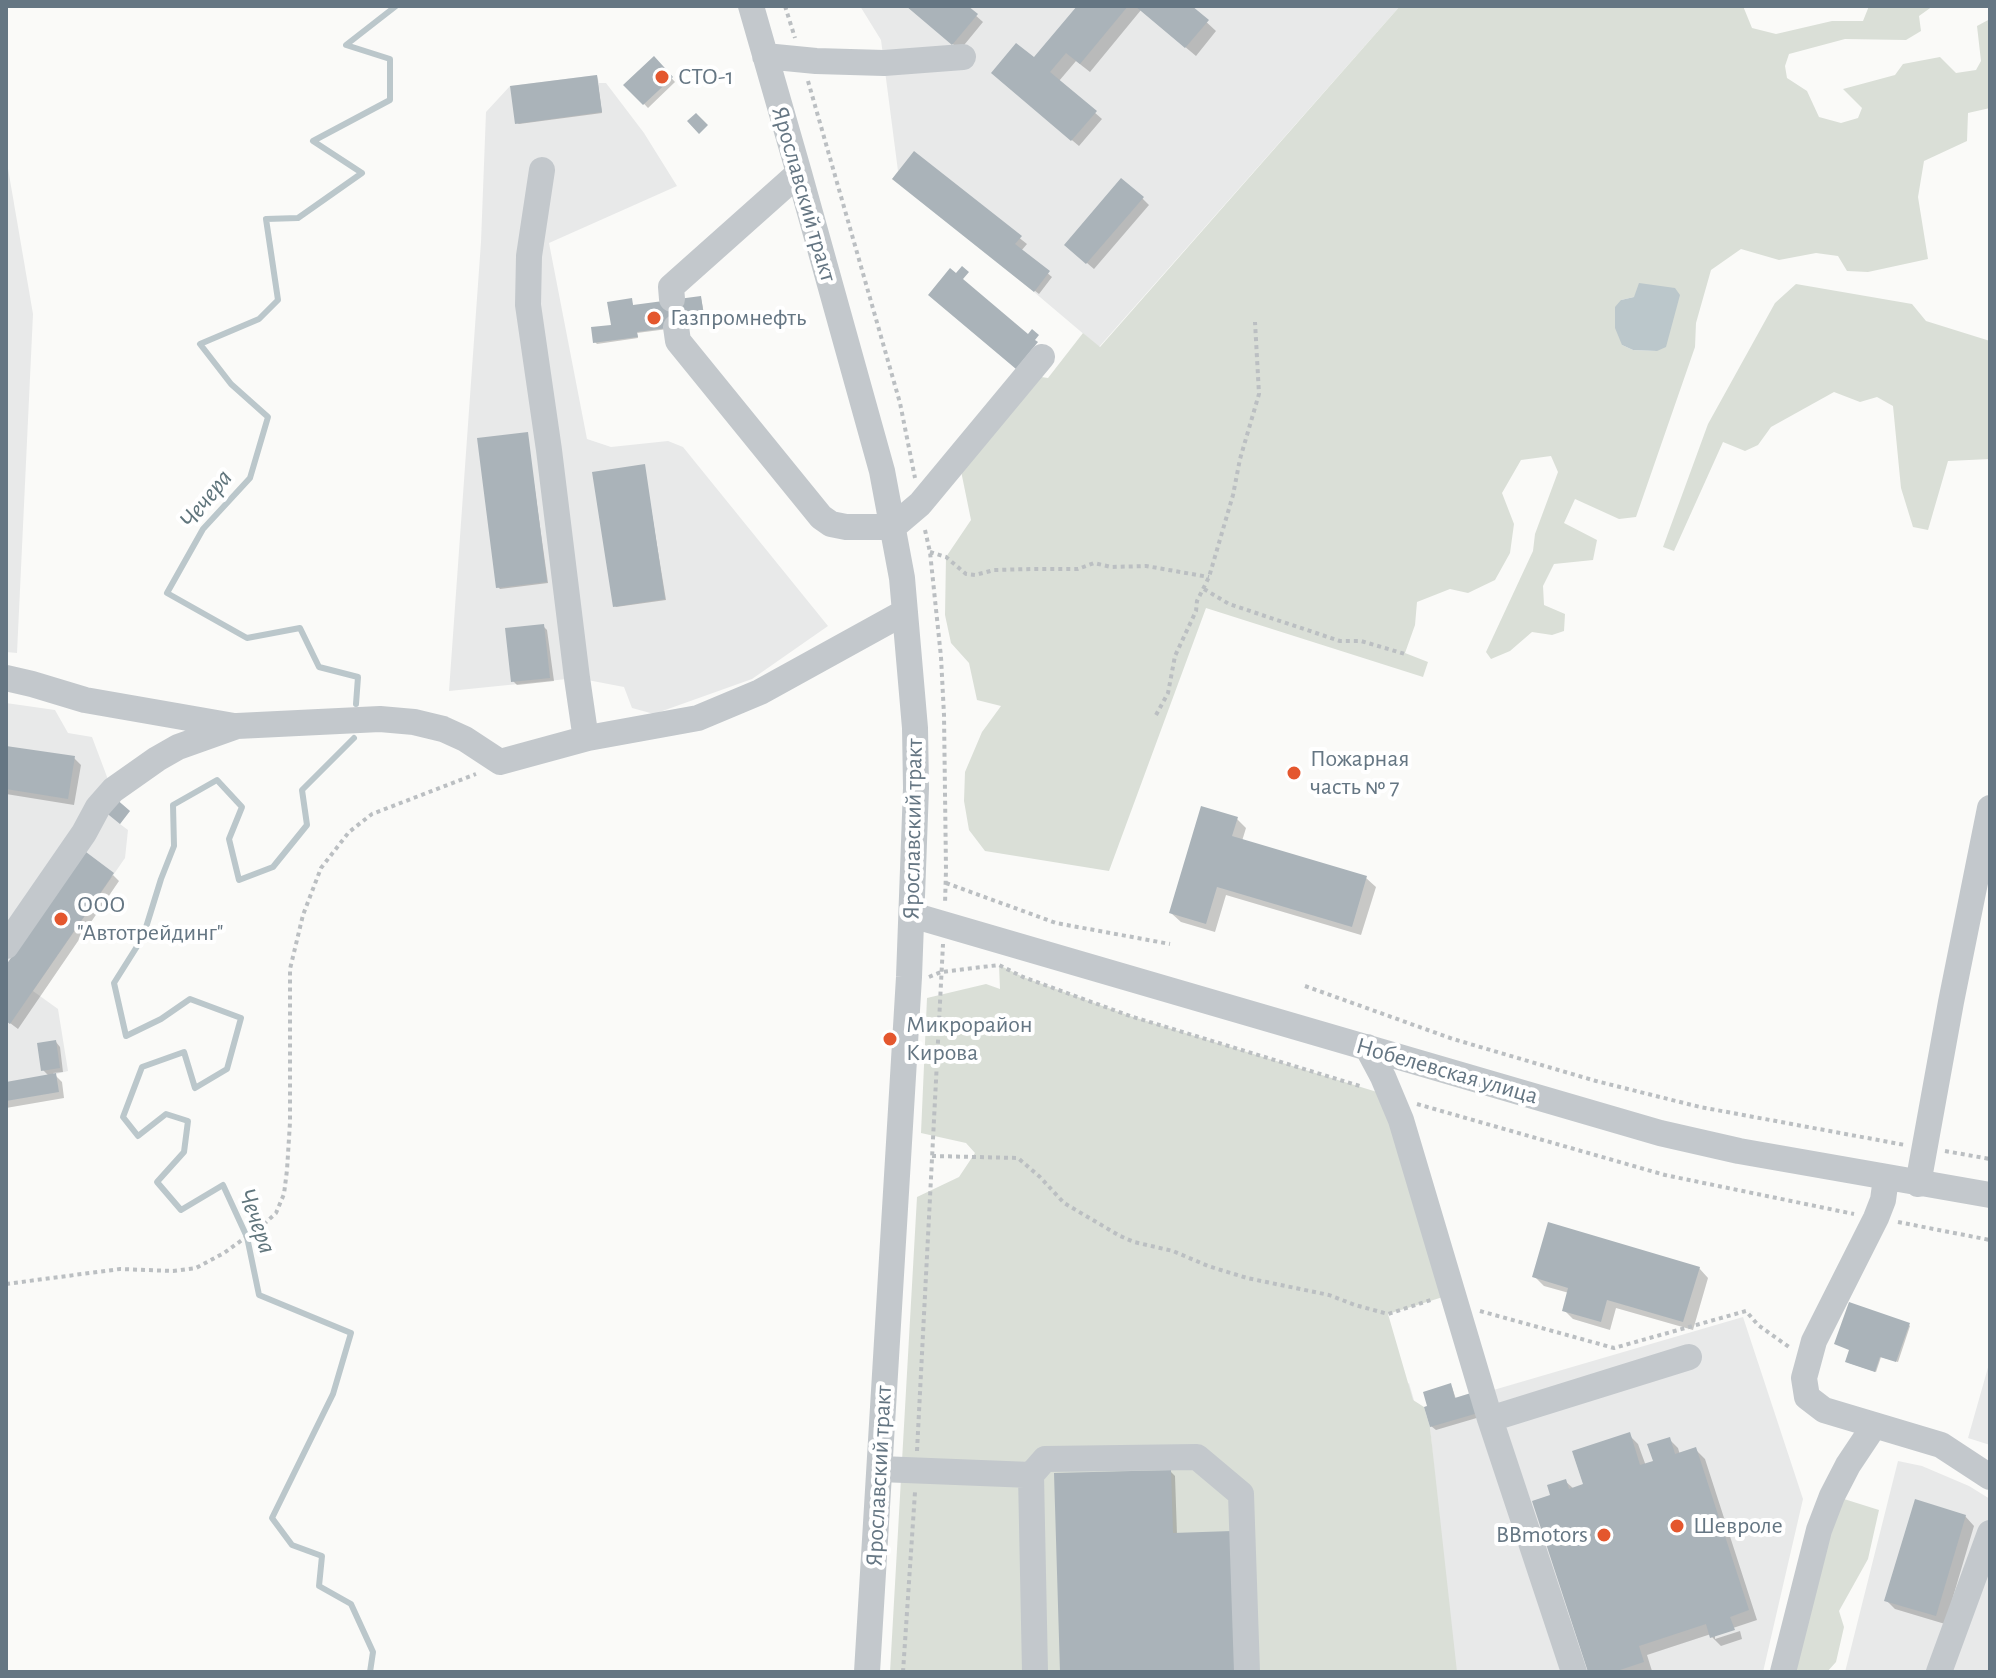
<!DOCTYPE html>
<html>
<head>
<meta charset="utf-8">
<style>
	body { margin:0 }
	#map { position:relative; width:1996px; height:1678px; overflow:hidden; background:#fafaf8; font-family:"Alegreya Sans",sans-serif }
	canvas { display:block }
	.frame { position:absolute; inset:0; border:8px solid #657683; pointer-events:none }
</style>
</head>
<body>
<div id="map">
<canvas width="1996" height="1678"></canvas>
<div class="frame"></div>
</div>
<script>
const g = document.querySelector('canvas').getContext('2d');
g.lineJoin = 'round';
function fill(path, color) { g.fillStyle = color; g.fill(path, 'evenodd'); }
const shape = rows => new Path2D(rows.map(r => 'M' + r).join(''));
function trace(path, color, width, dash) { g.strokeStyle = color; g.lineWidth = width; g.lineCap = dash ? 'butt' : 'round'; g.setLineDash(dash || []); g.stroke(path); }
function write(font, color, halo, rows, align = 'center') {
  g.font = font + ' "Alegreya Sans",sans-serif'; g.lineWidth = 8; g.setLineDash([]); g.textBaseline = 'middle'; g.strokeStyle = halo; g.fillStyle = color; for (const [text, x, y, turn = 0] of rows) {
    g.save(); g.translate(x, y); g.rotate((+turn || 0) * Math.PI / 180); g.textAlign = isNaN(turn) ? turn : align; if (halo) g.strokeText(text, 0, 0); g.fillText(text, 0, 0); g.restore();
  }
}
fill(shape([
	[860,6,1400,6,1099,347,1034,292,892,179,898,171,881,40],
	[597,75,599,83,606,83,644,133,677,186,549,243,587,439,611,447,668,441,683,447,828,626,752,679,654,714,632,708,624,687,577,678,449,691,481,242,486,112,510,86],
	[6,157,33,314,17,653,6,652],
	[6,703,55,710,68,733,92,737,115,798,130,811,120,824,128,830,125,858,33,991,58,1009,68,1071,56,1074,6,1101],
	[1743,1317,1803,1499,1763,1672,954,1672,1409,1383,1434,1470,1430,1427,1424,1407,1471,1393,1473,1396],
	[1989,1364,1990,1365,1990,1445,1968,1438],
	[1898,1461,1922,1466,1969,1486,1990,1499,1990,1672,1845,1672]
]), '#e8e9e9');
fill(shape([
	[1400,6,1743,6,1752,28,1776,34,1832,21,1863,21,1869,6,1933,6,1919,16,1921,31,1906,40,1845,39,1789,54,1785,66,1787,78,1807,91,1819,117,1841,123,1858,118,1862,108,1843,89,1895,75,1903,64,1940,57,1956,73,1976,70,1981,61,1977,26,1990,19,1990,108,1968,113,1967,141,1924,161,1918,197,1928,259,1868,272,1847,271,1838,256,1816,253,1779,260,1741,249,1711,270,1696,323,1695,347,1636,517,1619,519,1575,499,1564,523,1597,540,1593,560,1554,564,1543,586,1544,605,1565,614,1564,631,1552,635,1532,632,1510,651,1491,659,1486,652,1533,551,1535,534,1558,472,1551,456,1521,460,1502,493,1514,524,1510,553,1495,580,1468,593,1450,589,1417,602,1415,625,1405,653,1428,662,1423,677,1206,608,1109,871,985,851,969,830,964,801,965,772,982,732,1001,706,977,700,969,663,951,643,945,615,946,557,971,520,961,471,1035,376,1048,378,1083,333,1100,347],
	[1634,297,1657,351,1633,350,1622,345,1621,300],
	[1796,284,1912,304,1926,321,1990,341,1990,459,1948,461,1928,530,1913,527,1901,488,1893,406,1877,397,1860,402,1834,392,1771,427,1758,445,1745,451,1723,442,1674,551,1663,547,1708,424,1775,303],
	[999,965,1023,977,1130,1016,1377,1092,1392,1122,1443,1297,1388,1314,1413,1400,1424,1407,1430,1427,1457,1672,890,1672,917,1197,959,1177,975,1153,966,1143,921,1133,927,998,986,984,1000,989],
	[1844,1499,1879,1510,1868,1559,1839,1611,1844,1627,1836,1662,1827,1672,1793,1672,1825,1538]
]), '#dadfd7');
fill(shape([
	[1639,283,1675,288,1680,295,1666,347,1657,351,1633,350,1622,345,1615,328,1615,307,1621,300,1634,297]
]), '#bbc7cb');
fill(shape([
	[907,6,965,6,983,22,960,50],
	[1079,6,1189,6,1216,31,1196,56,1141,10,1090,72,1076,61,1059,81,1102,119,1079,146,1000,80,1040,66],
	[654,59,675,82,648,108,626,85],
	[597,77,602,113,519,124,517,123],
	[914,154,1027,244,1021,251,1052,277,1039,294,1007,269],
	[1142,198,1149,205,1094,269,1073,251],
	[701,298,706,324,637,333,638,338,597,344,595,342,613,326,631,300,634,307],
	[527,434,548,583,500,589,498,587],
	[644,466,666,600,616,607,615,606],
	[543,626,547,630,554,681,517,685,513,681],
	[6,748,74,758,81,765,74,805,6,794],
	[1237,819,1246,828,1242,841,1366,878,1376,887,1361,935,1226,895,1215,932,1181,922,1171,913],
	[113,875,119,881,18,1029,6,1020,6,968],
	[56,1042,60,1047,63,1072,53,1073,62,1082,64,1098,6,1108,6,1084,49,1076,43,1070],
	[1699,1268,1708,1278,1693,1330,1616,1308,1610,1330,1573,1319,1564,1310,1569,1293,1544,1286,1535,1277],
	[1909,1325,1910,1326,1898,1362,1881,1357,1876,1372,1849,1363],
	[1452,1387,1456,1399,1480,1417,1436,1430,1431,1426],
	[1629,1435,1638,1444,1646,1466,1656,1463,1669,1439,1678,1448,1680,1455,1696,1450,1705,1459,1757,1620,1715,1634,1715,1639,1740,1631,1742,1639,1721,1646,1712,1637,1711,1634,1647,1655,1652,1671,1650,1672,1590,1672,1553,1496,1565,1481,1574,1489,1585,1486],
	[1171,1472,1175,1476,1177,1535,1062,1672],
	[1965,1516,1974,1526,1945,1624,1895,1609,1886,1600]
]), '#0003');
trace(shape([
	[356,704,358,677,319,667,300,628,247,638,167,593,203,529,250,478,268,417,231,384,200,344,259,319,278,300,266,219,298,218,362,173,313,141,390,100,390,59,346,45,396,6],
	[354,738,302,790,307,825,273,867,239,880,229,839,242,807,217,780,173,805,174,846,161,879,143,937,114,983,126,1036,161,1019,190,999,241,1018,227,1069,195,1088,184,1052,142,1067,123,1117,138,1136,166,1114,188,1121,184,1152,157,1182,181,1210,223,1185,247,1237,259,1295,351,1333,333,1394,272,1518,292,1545,322,1556,319,1586,351,1604,373,1652,370,1672]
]), '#bbc7cb', 6);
fill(shape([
	[906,6,968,6,978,14,952,45],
	[1077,6,1128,6,1080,64,1066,53,1050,72,1097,111,1071,141,991,73,1016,43,1034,57],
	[1135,6,1192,6,1209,20,1185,48],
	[654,56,673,77,643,105,623,85],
	[597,75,602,112,515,124,510,86],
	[696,113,708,125,699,134,687,121],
	[914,151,1022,236,1015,244,1050,271,1034,292,892,179],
	[1121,178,1144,197,1086,264,1064,245],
	[962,266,969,272,963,279,1028,334,1032,329,1039,335,1035,340,1038,342,1016,369,928,295,950,268,956,273],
	[701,296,705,323,637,332,638,337,593,343,591,327,611,325,607,302,632,298,633,305],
	[528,432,547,582,496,588,477,438],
	[645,464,665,599,613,607,592,472],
	[544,624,550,678,511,682,505,628],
	[6,746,75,756,68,799,6,789],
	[115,798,130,811,120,824,104,811],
	[1201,806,1238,817,1232,836,1367,876,1352,927,1217,887,1206,924,1169,913],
	[86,852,114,873,10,1024,6,1021,6,965],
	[56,1040,60,1068,41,1071,37,1043],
	[56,1073,59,1092,6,1101,6,1082],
	[1548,1222,1700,1267,1683,1322,1607,1300,1601,1322,1562,1311,1568,1288,1532,1277],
	[1849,1302,1910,1323,1896,1362,1880,1357,1875,1372,1845,1362,1849,1350,1834,1344],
	[1451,1383,1455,1398,1471,1393,1478,1413,1430,1427,1424,1407,1427,1406,1423,1392],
	[1630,1432,1640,1465,1653,1461,1647,1444,1670,1437,1675,1454,1696,1447,1749,1610,1730,1617,1735,1630,1710,1638,1706,1624,1639,1646,1644,1662,1614,1672,1588,1672,1532,1501,1550,1495,1547,1485,1566,1479,1569,1489,1583,1484,1572,1451],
	[1171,1470,1173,1533,1232,1531,1236,1672,1060,1672,1054,1473],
	[1915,1499,1966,1515,1936,1616,1884,1601]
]), '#aab3b9');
trace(shape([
	[785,6,795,38],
	[808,81,900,403,915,478],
	[925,530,930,552,941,657,944,715,946,870,945,904],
	[930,552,946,557,966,574,975,575,994,570,1031,569,1078,569,1094,563,1111,567,1146,566,1209,577],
	[1204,589,1229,604,1340,641,1361,641,1405,654],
	[1156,715,1168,693,1175,656,1196,611,1197,601,1209,577,1233,495,1240,459,1259,394,1255,322],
	[946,883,1056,923,1170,944],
	[929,977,941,972,999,965,1023,977,1130,1016,1363,1087],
	[1305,986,1453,1039,1596,1081,1700,1107,1905,1145],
	[1417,1104,1665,1175,1854,1214],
	[1945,1151,1990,1159],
	[932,1156,1018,1158,1040,1177,1064,1203,1120,1236,1134,1242,1173,1251,1208,1266,1247,1278,1329,1295,1355,1305,1388,1314,1434,1299],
	[1898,1222,1990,1240],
	[6,1284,120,1269,173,1271,196,1268,224,1253,263,1225,276,1213,284,1194,287,1170,290,1122,290,969,303,915,321,868,349,832,372,814,476,774],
	[1480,1311,1614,1348,1746,1311,1758,1325,1789,1347],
	[917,1451,943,944],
	[903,1672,915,1492]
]), '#bbbfc2', 4, [4, 4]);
trace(shape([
	[751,6,799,173,882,471,902,578,915,728,916,788,909,977,867,1672],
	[765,56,816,61,884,63,963,57],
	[542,170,529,256,528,305,549,450,577,678,584,726,588,738],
	[672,299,671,287,799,173],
	[676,327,678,341,821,517,831,524,846,527,893,527,920,504,1042,357],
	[6,678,32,684,85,700,234,726],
	[912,915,1660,1133,1739,1151,1990,1195],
	[6,946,84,833,98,807,113,790,157,759,178,747,237,726,380,719,414,722,443,729,465,739,500,762,588,738,698,718,760,692,905,612],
	[1367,1047,1383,1077,1401,1120,1490,1419,1574,1672],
	[1886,1178,1883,1200,1876,1218,1814,1341,1804,1378,1807,1397,1824,1410,1941,1445,1990,1477],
	[1918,1184,1951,1002,1990,808],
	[1490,1419,1689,1357],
	[880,1469,1031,1475,1035,1672],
	[1031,1475,1045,1459,1197,1457,1241,1494,1247,1672],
	[1783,1672,1819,1530,1832,1496,1848,1465,1874,1426],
	[1939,1672,1990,1533]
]), '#c3c8cc', 26);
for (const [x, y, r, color] of [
	[662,77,8,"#e4572e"],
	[654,318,8,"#e4572e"],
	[1294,773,8,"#e4572e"],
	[61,919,8,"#e4572e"],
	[890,1039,8,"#e4572e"],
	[1677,1526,8,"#e4572e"],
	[1604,1535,8,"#e4572e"]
]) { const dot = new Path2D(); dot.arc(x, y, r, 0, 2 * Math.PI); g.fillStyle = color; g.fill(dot); trace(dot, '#fff', 3); }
write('24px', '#657683', '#fff', [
	["СТО-1",678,77],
	["Газпромнефть",670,318],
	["Пожарная",1310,759],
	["часть № 7",1310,787],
	["ООО",77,905],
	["\"Автотрейдинг\"",77,933],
	["Микрорайон",906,1025],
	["Кирова",906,1053],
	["Шевроле",1693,1526],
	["BBmotors",1588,1535,"right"]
], 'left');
write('24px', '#657683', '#fff', [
	["Ярославский тракт",804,194,74],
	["Ярославский тракт",913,829,-89],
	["Нобелевская улица",1447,1071,16],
	["Ярославский тракт",879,1476,-87]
]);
write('italic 26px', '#60757c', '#fff', [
	["Чечера",206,499,-51],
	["Чечера",257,1221,70]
]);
</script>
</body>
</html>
